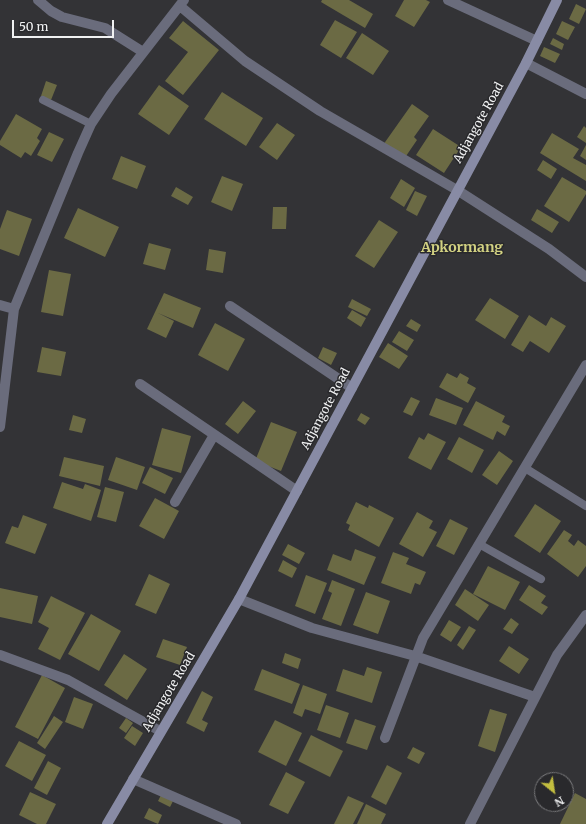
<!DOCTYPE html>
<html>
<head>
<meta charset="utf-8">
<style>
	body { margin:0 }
	#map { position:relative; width:586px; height:824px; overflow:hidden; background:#333336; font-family:Merriweather,serif }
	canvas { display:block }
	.north { position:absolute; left:534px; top:772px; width:40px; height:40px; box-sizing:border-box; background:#29292c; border:1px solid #79797b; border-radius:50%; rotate:150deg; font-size:11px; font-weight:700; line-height:16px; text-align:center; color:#f0f1f2 }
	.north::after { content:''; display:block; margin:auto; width:14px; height:18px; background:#c2bd3f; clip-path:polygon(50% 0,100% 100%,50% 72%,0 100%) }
	.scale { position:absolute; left:12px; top:20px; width:102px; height:18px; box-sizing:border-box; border:2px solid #f0f1f2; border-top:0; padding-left:5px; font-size:12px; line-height:14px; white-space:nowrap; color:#f0f1f2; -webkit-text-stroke:3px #29292c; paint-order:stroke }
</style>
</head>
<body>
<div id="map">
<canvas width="586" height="824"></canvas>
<div class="north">N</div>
<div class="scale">50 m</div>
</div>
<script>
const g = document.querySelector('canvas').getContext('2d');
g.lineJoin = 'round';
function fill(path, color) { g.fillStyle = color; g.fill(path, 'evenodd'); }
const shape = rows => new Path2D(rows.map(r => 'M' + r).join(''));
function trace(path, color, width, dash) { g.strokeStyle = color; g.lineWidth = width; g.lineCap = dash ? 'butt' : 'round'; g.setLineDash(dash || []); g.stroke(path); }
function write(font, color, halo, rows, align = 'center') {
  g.font = font + ' Merriweather,serif'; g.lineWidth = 3; g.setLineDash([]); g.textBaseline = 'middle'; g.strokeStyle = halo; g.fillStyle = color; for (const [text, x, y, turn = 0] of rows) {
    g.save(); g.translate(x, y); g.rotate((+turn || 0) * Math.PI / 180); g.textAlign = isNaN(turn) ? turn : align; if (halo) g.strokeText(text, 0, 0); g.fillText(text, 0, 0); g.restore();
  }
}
fill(shape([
	[322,0,349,0,373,14,365,28,321,2],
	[404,0,426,0,430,2,414,27,395,16],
	[576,4,586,9,579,24,569,19],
	[335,20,357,32,341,58,320,45],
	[183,21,219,50,183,95,165,81,188,52,169,38],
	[562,21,575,27,568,40,556,34],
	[362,33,389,51,373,75,346,58],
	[553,38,564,44,562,50,550,44],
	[544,47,560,54,555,63,540,56],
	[46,81,57,85,51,100,41,96],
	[159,85,189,106,169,135,138,114],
	[222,92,263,118,246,146,204,119],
	[412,104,429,116,414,137,417,140,404,159,383,145],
	[16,114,42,129,37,138,40,141,31,156,25,152,21,158,0,145,0,141],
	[277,123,295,135,277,160,259,147],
	[584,126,586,128,586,143,577,137],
	[433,129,461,147,444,173,416,155],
	[49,132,64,139,52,162,37,155],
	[552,133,579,149,573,158,586,165,586,181,540,153],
	[586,145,586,160,580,156],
	[121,156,146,166,137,189,112,179],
	[543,160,557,169,551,179,537,170],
	[222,176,243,184,232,211,211,202],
	[562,177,586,191,586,194,569,222,544,206],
	[401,179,415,188,404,207,390,198],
	[176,187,193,197,188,205,171,196],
	[415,191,427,196,417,216,406,210],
	[273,207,287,207,286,229,272,229],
	[78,208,119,227,105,257,64,238],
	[537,209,559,222,552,233,531,220],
	[7,210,32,219,19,256,0,249,0,229],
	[379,220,398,232,374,268,355,256],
	[149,243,171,249,165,270,143,264],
	[209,249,226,252,223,273,206,270],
	[49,270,71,274,63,316,41,312],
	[164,293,201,308,193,328,158,313,174,321,166,338,147,329],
	[490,298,519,316,505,339,475,320],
	[352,299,371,309,367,316,348,307],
	[352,310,366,318,361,327,347,318],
	[529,315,546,326,551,317,566,326,549,353,530,341,523,352,511,345],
	[411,319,421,325,417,332,406,326],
	[215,323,245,339,228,371,198,355],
	[399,331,414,340,407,351,392,342],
	[388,343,408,356,399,369,379,357],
	[42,347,66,352,61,376,37,372],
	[323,347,337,353,331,365,318,358],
	[447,373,457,378,460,373,469,378,467,383,476,388,468,403,439,387],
	[411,397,420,401,412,416,403,412],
	[436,398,463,408,456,425,429,415],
	[243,401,256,411,238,434,225,424],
	[476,401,505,416,502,422,510,426,505,436,497,431,493,440,463,425],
	[361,413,370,418,365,425,357,420],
	[73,415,86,419,82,433,69,430],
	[271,422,297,432,281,471,255,461],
	[162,428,191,436,181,473,152,465],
	[428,433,446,442,431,470,408,458,419,437,424,440],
	[459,437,484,450,472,473,447,459],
	[499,451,513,461,497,485,482,475],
	[64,457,104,466,100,486,59,476],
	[116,457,145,467,137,490,108,480],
	[150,467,173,478,165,494,142,483],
	[62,482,83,489,85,484,101,490,91,521,53,508],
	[105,487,124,492,116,522,97,517],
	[155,498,179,511,164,539,139,526],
	[356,502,368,508,369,505,394,518,379,547,348,530,350,525,346,523],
	[535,504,561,521,540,553,514,536],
	[417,512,433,521,429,528,437,532,423,557,399,544],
	[23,515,47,524,35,554,5,543,12,526,18,528],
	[450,519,468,528,454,555,436,546],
	[564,530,572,535,568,541,574,546,578,540,586,546,586,566,578,577,547,554],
	[288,544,305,553,299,564,282,555],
	[355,549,376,557,364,585,327,570,333,554,351,561],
	[393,552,409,558,406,564,426,572,420,585,415,583,411,594,381,583],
	[283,560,297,568,292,578,278,571],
	[488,566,520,582,505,610,473,594],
	[149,574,170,584,156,614,135,605],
	[306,575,327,583,315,614,295,606],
	[332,580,355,589,341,626,322,619,332,593,328,591],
	[529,585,546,596,541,603,548,607,542,615,519,600],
	[0,588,38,596,32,624,0,617],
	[465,589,489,605,478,621,455,605],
	[366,592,390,601,378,634,353,625],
	[51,596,85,613,60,660,38,649,49,628,38,622],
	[91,614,121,631,99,671,68,654],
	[511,618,519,624,512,634,503,629],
	[449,620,461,627,451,642,440,635],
	[469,626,476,630,463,650,457,645],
	[163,639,187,647,180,665,156,657],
	[509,646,529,659,519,674,499,661],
	[285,653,301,659,298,669,282,663],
	[124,654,147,669,127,700,104,685],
	[367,667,382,672,372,703,336,691,343,669,364,676],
	[262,669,300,684,292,704,254,690],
	[42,675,65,688,38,739,15,727],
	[303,685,327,694,320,714,305,709,302,717,293,713],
	[202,691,213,697,202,720,208,723,204,732,186,723],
	[74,697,93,704,83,729,65,722],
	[326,705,349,713,340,738,317,730],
	[490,709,507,714,495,752,478,746],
	[54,716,63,722,45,749,37,743],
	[126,718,133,723,126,733,119,728],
	[355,719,376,726,367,750,346,743],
	[275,720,302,733,286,766,258,752],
	[132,726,143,733,135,746,124,738],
	[311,735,343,751,330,777,298,761],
	[19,741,46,755,32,781,5,766],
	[413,747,425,753,419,764,407,758],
	[48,761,61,768,47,795,34,788],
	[387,765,402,773,386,805,371,797],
	[286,772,305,782,288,814,269,805],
	[30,792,56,804,46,824,37,824,19,815],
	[575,793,586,799,586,824,560,824],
	[161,795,173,801,170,807,158,801],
	[348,796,364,803,353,824,334,824],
	[366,804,386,814,381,824,357,824],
	[149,808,162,815,158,824,144,818]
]), '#6b6a44');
trace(shape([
	[43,100,91,124],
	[525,468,586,506],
	[479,544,541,579]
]), '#6a6c7c', 8);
trace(shape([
	[38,0,51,11,62,17,105,28,143,52],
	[448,0,537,41],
	[180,6,245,61,320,111,457,190,549,249,586,277],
	[526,63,586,94],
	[0,305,14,309],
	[230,306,352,388],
	[140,384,297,491],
	[0,427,14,309,78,153,91,124,111,94,184,0],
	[175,502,214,435],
	[239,599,312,628,415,656,535,697],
	[0,655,68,680,160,731],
	[385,738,423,638,586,365],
	[133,779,236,824],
	[470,824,557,655,586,615]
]), '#6a6c7c', 10);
trace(shape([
	[107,824,239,599,526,63,557,0]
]), '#888ba5', 10);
write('12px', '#f0f1f2', '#29292c', [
	["Adjangote Road",479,123,-61],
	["Adjangote Road",326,409,-62],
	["Adjangote Road",169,692,-59]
]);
write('bold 14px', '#d2d182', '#29292c', [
	["Apkormang",462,248]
]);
</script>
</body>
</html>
